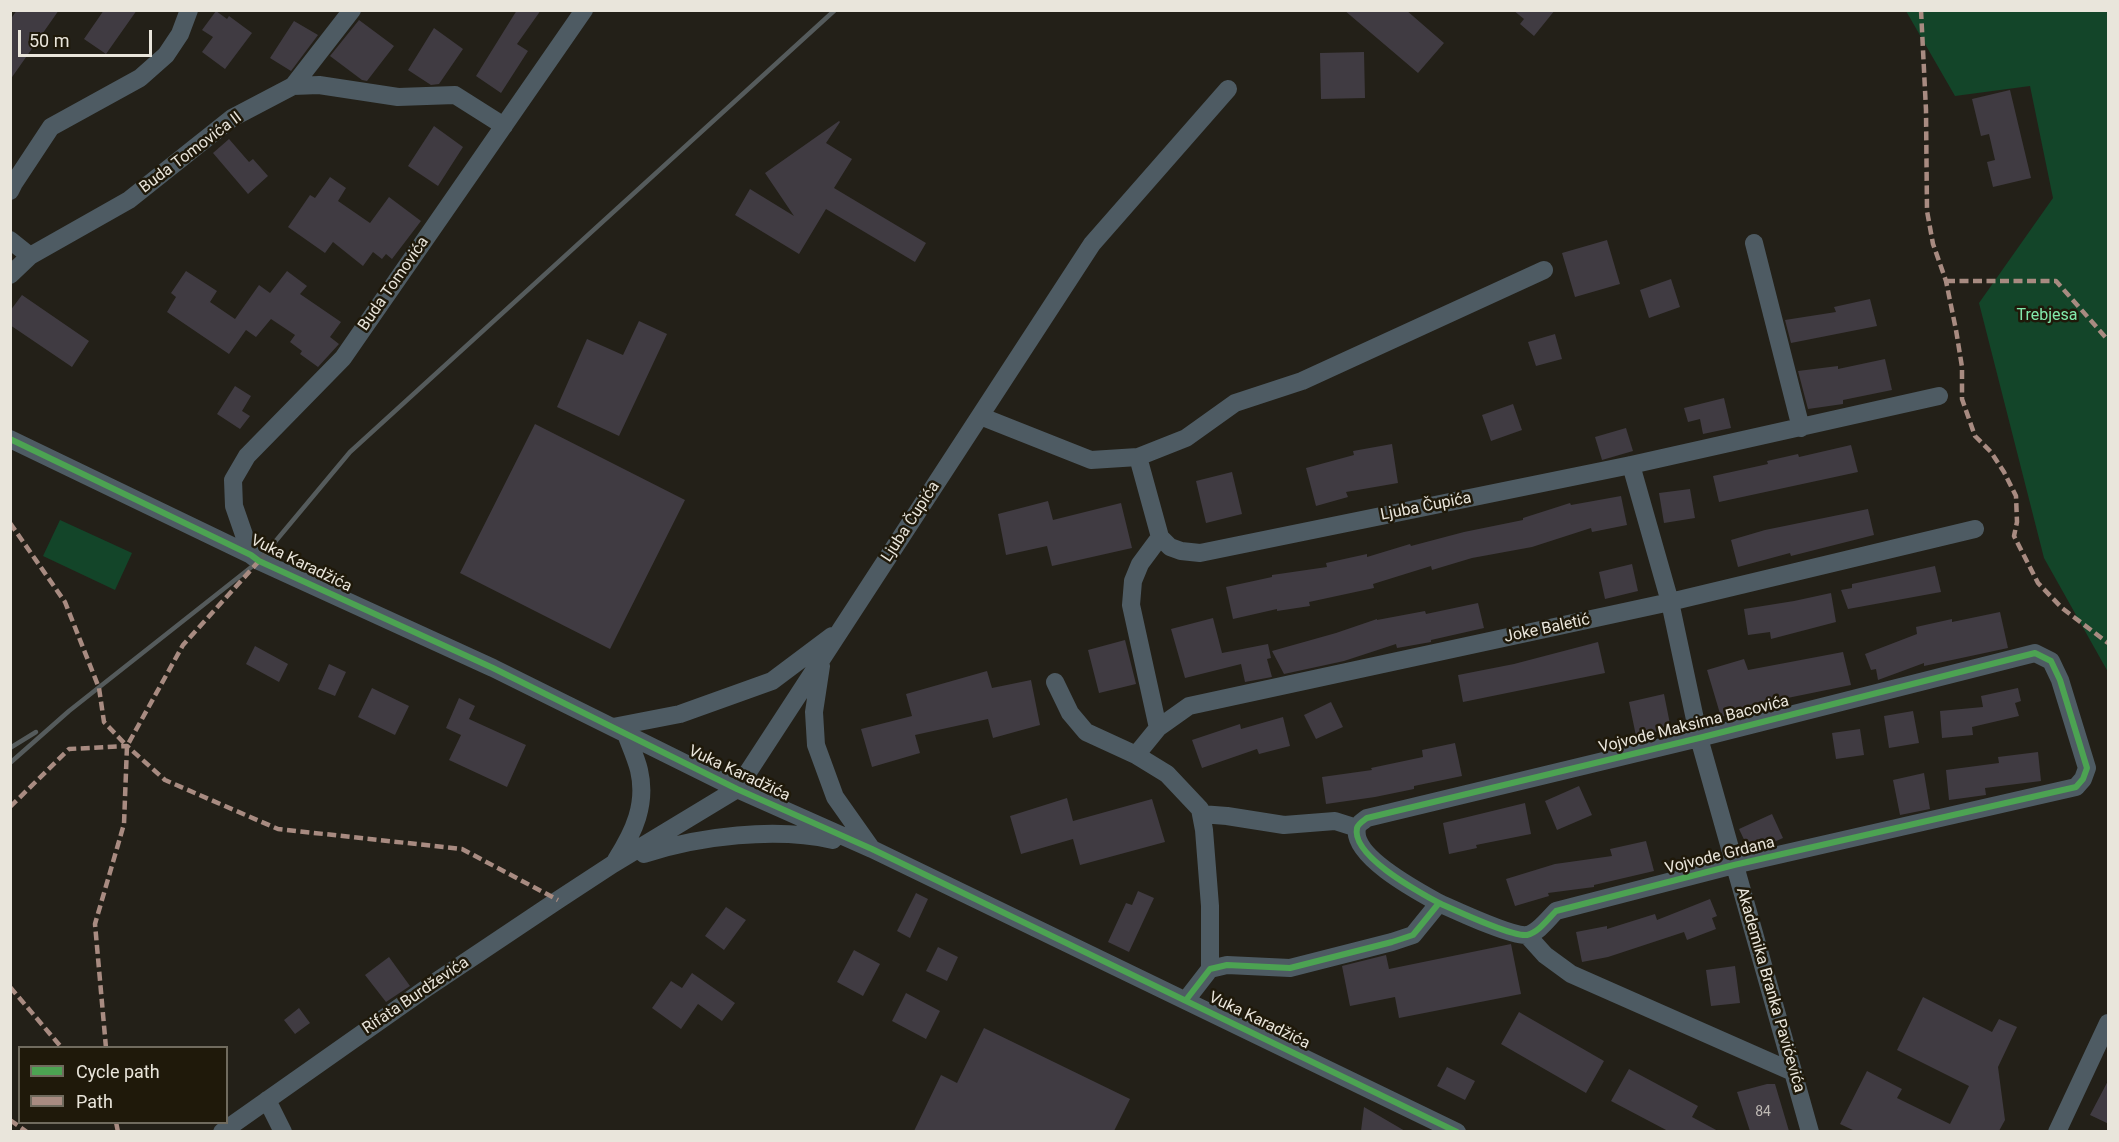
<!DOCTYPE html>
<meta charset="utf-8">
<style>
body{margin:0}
#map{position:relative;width:2119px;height:1142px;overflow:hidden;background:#232018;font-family:Roboto,sans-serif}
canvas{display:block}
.frame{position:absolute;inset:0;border:12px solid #e9e5db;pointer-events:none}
.legend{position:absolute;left:18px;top:1046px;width:210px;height:78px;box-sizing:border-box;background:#1f190a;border:2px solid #706b5e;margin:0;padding:8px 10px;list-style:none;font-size:18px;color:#e9e5db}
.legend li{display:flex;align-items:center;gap:12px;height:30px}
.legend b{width:30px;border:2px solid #706b5e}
.scale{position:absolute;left:18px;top:30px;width:134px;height:27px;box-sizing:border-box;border:3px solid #e9e5db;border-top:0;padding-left:8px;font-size:18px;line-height:21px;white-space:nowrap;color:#e9e5db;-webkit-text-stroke:4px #1f190a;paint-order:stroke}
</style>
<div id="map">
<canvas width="2119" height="1142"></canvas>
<div class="frame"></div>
<ul class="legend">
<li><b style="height:8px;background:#4ca352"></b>Cycle path</li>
<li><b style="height:8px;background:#a88b81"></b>Path</li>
</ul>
<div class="scale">50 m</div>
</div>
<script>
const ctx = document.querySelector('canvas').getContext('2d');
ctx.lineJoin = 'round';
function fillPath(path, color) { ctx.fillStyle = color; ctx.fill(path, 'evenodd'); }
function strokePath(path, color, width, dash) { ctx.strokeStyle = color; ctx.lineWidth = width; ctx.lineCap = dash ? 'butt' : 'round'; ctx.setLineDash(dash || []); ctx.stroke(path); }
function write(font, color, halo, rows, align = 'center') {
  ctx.font = font + ' Roboto,sans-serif'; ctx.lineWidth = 5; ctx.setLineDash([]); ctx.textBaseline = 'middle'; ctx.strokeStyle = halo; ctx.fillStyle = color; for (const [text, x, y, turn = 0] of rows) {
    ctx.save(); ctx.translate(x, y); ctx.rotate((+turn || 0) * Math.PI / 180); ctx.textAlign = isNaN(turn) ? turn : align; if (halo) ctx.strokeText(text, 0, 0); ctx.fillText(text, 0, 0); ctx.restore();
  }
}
const green = new Path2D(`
 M1906 11H2108V672L2044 558 1979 303 2053 198 2030 86 1955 96Z
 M60 520 132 553 115 590 43 556Z`);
const building = new Path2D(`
 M17 10H59L10 80V20Z
 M104 10H137L106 54 84 39Z
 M517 10H541L517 44 528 51 501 93 476 76Z
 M1344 10H1406L1444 43 1418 73Z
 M1513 10H1555L1534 36 1520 24 1524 19Z
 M216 11 227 19 229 16 252 33 225 69 202 52 213 37 202 30Z
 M359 20 394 46 367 81 362 80 330 56Z
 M294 21 318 35 291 71 270 58Z
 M434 28 463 49 439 84 431 85 408 70Z
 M1364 52 1365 98 1321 99 1320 53Z
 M2010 90 2031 178 1993 187 1987 162 1995 160 1989 134 1981 136 1972 99Z
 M839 121 840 122 826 143 852 159 834 188 926 243 915 262 826 209 799 254 735 215 750 189 794 216 765 173Z
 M434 126 463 147 438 186 408 166Z
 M229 139 249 162 253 159 268 176 248 194 213 153Z
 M330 177 346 188 338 201 370 223 389 197 421 221 392 259 386 254 382 259 373 252 363 266 333 242 325 253 288 227 310 195 315 198Z
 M1607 240 1620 284 1575 297 1562 253Z
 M186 271 217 291 210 302 235 319 259 285 270 293 287 271 307 286 300 294 341 322 330 337 339 344 318 367 300 354 302 351 290 342 295 335 271 319 256 337 246 330 229 354 167 312 176 297 171 293Z
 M1671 279 1680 307 1649 318 1640 290Z
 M22 295 89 341 72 367 10 325V311Z
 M1870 299 1877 326 1791 343 1785 320 1836 312 1834 307Z
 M639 321 667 334 619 436 557 407 587 339 623 355Z
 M1555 334 1562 359 1536 366 1528 342Z
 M1885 359 1892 390 1843 400V404L1808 409 1798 371 1838 366V369Z
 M235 386 251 396 242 411 250 416 240 429 217 414Z
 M1724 398 1731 428 1703 434 1700 419 1688 422 1684 408Z
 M1513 404 1522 430 1491 441 1482 415Z
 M535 424 685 500 610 649 460 573Z
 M1626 428 1633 451 1602 460 1595 437Z
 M1392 444 1398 483 1346 492 1348 497 1316 506 1306 468 1354 455 1353 451Z
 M1851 445 1858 472 1719 502 1713 476 1768 464 1767 461 1798 454 1799 457Z
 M1232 472 1242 514 1206 523 1196 481Z
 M1690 489 1695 518 1664 523 1659 493Z
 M1621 496 1627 525 1592 532 1591 528 1532 547 1472 558 1432 570 1431 566 1373 584 1374 588 1309 602 1310 606 1277 611V609L1233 619 1226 587 1272 577V575L1327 567 1326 563 1367 554V557L1410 544 1411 546 1464 532 1523 520V518L1570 503 1571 505Z
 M1048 501 1053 520 1121 503 1132 548 1052 566 1047 546 1006 555 998 514Z
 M1868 509 1874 535 1791 556 1790 553 1738 567 1731 540 1765 530Z
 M1632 564 1638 591 1605 599 1599 572Z
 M1935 566 1941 592 1848 609 1841 590 1852 588V584Z
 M1831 593 1836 622 1771 639 1770 632 1748 635 1744 609 1794 601Z
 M1478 603 1484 628 1431 640V642L1397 648 1396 644 1344 661 1284 674 1272 651 1336 633 1377 619V620L1425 611 1426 614Z
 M2000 612 2008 648 1924 666V663L1878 680 1876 669 1871 670 1865 654 1917 634 1916 627 1952 619V622Z
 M1213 618 1222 653 1268 644 1271 658 1267 659 1272 677 1245 682 1241 664 1185 678 1171 629Z
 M1125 640 1136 684 1099 693 1088 650Z
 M1598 642 1605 673 1463 702 1458 675 1514 664Z
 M255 646 288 664 279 682 246 664Z
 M1843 652 1851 685 1758 704V706L1721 717 1707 670 1744 659 1748 670Z
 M329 664 346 672 335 696 318 689Z
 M987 671 992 688 1031 680 1040 725 993 738 988 719 915 735 920 753 872 767 861 729 912 716 906 694Z
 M372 688 409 706 395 735 358 717Z
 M2018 688 2021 701 2015 703 2019 716 1972 727 1973 735 1942 738 1940 711 1983 707 1981 696Z
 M1664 694 1671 729 1636 736 1629 702Z
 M459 698 475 706 469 719 526 745 507 787 449 760 461 735 446 728Z
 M1331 702 1343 727 1316 739 1304 715Z
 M1913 711 1919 743 1889 748 1884 716Z
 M1283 717 1290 746 1259 754 1257 749 1202 768 1192 740 1240 724 1241 729Z
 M1860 729 1864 755 1836 759 1832 733Z
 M1455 743 1462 776 1414 786V789L1375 797 1326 804 1322 777 1372 770 1371 768 1423 757 1422 750Z
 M2038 752 2041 781 1985 788 1986 795 1949 800 1946 770 1999 763 1998 757Z
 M1924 773 1930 809 1900 815 1893 780Z
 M1579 786 1592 815 1557 830 1545 801Z
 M1067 798 1073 821 1152 799 1165 842 1080 865 1073 839 1021 854 1010 816Z
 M1525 803 1531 834 1476 845 1477 848 1449 854 1443 823Z
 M1772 814 1783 838 1765 846 1749 850 1739 829Z
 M1646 841 1654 871 1594 885V887L1548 893 1549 896 1515 906 1506 879 1555 864 1612 856 1610 849Z
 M1138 891 1154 898 1129 952 1108 942 1126 903 1132 905Z
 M916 893 928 899 910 938 897 931Z
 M1710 899 1717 916 1712 918 1716 929 1687 940 1684 932 1608 957 1582 962 1576 932 1607 926V929L1655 914 1657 920Z
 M726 907 746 920 724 950 705 936Z
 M1511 944 1521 994 1399 1018 1395 997 1350 1006 1342 966 1386 955 1389 969Z
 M938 947 958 957 947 981 926 971Z
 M854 950 880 964 863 996 837 982Z
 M389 957 410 986 386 1002 365 975Z
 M1735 966 1740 1003 1711 1006 1706 970Z
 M692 973 735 1003 722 1021 698 1004 681 1029 652 1008 671 981 682 988Z
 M906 993 940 1011 926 1039 892 1021Z
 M1923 997 1992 1032 1999 1019 2017 1027 1998 1067 2005 1120 1999 1131H1855L1840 1124 1867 1071 1902 1089 1897 1098 1950 1124 1969 1086 1897 1050Z
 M299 1008 310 1023 295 1034 284 1020Z
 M1519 1012 1604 1061 1586 1093 1501 1044Z
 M984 1028 1130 1099 1114 1131H914L941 1075 957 1083Z
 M1447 1067 1475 1081 1465 1100 1437 1086Z
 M1629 1069 1698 1106 1692 1117 1718 1131H1668L1611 1101Z
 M2109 1079V1124L2090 1115Z
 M1767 1084H1775L1789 1131H1750L1737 1092Z
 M1364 1107 1405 1131H1361Z`);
const minor = new Path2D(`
 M293 86 319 85 398 97 455 95 504 126
 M10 191 14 183 51 127 140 78 166 55 180 34 189 10
 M10 240 30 256
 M1754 243 1801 428
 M10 275 30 256 129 200 232 118 293 86 352 10
 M980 416 1091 460 1138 457 1186 438 1235 403 1302 381 1544 270
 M10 439 251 555 259 561 493 668 737 789 872 849 1457 1132
 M1138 457 1160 537 1170 547 1181 551 1200 553 1631 465 1939 396
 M1631 465 1670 602 1699 738 1810 1132
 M251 555 234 506 233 480 247 456 343 358 584 10
 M821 666 814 712 816 745 835 797 871 848
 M1055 682 1070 713 1086 732 1136 755 1167 774 1200 809 1204 830 1210 906V969
 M613 727 680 714 772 681 832 636
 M1158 728 1131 605 1133 581 1140 564 1160 537
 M1136 755 1158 728 1189 706 1670 602 1975 529
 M1201 814 1227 816 1284 825 1335 821 1357 828
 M644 854C699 836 776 827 833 840
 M616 860C634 832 647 804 639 770 636 758 630 745 626 734
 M1527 935 1545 955 1571 974 1793 1072
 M1186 1000 1210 969 1227 965 1290 968 1392 942 1413 935 1439 903C1455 910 1512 937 1527 935 1538 933 1548 919 1556 911L1734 865 2076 787 2083 779 2087 768 2060 680 2051 661 2035 653 1699 738 1367 818C1363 821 1358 824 1357 828 1351 856 1419 892 1439 903
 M267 1100 283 1132
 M222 1132 428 987 558 900 613 864 737 789 1092 244 1228 89
 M2057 1132 2108 1023`);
const rail = new Path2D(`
 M10 748 36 732
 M10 763 69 711 259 561 350 452 835 10`);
const quiet = new Path2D(`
 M1921 10 1926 110 1927 211 1933 244 1946 281 1956 330 1962 367V399L1975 436 1991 452 2004 472 2016 496 2017 522 2014 536 2038 583 2062 608 2108 643
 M1946 281H2056L2108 340
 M10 523 65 602 99 688 104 722 127 746
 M10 807 69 749 127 746 165 780 278 829 462 849 558 900
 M10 987 62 1048
 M106 1048 95 924 124 824 127 746 183 645 259 561
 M10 1120 27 1132
 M116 1122 118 1132`);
const cycleway = new Path2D(`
 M10 439 251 555 259 561 493 668 737 789 872 849 1457 1132
 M1186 1000 1210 969 1227 965 1290 968 1392 942 1413 935 1439 903C1455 910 1512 937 1527 935 1538 933 1548 919 1556 911L1734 865 2076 787 2083 779 2087 768 2060 680 2051 661 2035 653 1699 738 1367 818C1363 821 1358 824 1357 828 1351 856 1419 892 1439 903`);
const numberNames = [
 ["84",1763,1112]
];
const streetNames = [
 ["Buda Tomovića II",191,153,-37],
 ["Buda Tomovića",394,284,-55],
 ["Ljuba Čupića",1426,507,-11],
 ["Ljuba Čupića",911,522,-57],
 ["Vuka Karadžića",301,564,26],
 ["Joke Baletić",1547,629,-12],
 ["Vojvode Maksima Bacovića",1694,725,-14],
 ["Vuka Karadžića",739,774,25],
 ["Vojvode Grdana",1720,856,-14],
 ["Akademika Branka Pavićevića",1770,990,74],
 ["Rifata Burdževića",416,996,-34],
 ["Vuka Karadžića",1259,1021,26]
];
const parkNames = [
 ["Trebjesa",2047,316]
];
fillPath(green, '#134529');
fillPath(building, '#403b42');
strokePath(minor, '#4e5b63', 18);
strokePath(rail, '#555b5c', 4.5);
strokePath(quiet, '#a88b81', 4.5, [9, 4.5]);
strokePath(cycleway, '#4ca352', 6);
write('14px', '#bfbab5', null, numberNames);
write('16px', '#e9e5db', '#1f190a', streetNames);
write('16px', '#82e9ab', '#1f190a', parkNames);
</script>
